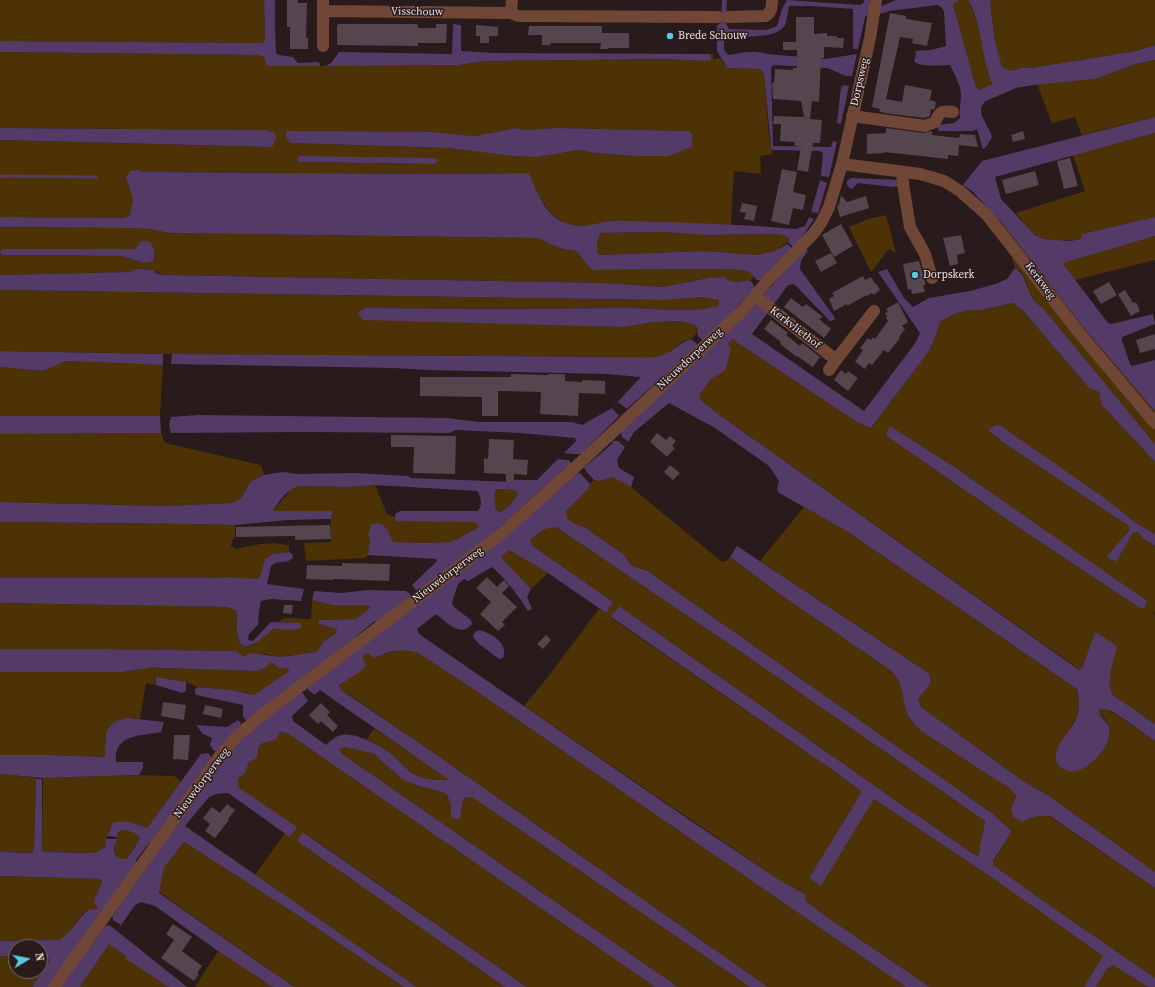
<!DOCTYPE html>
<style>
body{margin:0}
#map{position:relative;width:1155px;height:987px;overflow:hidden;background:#291a1b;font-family:"Source Serif 4",serif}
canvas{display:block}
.north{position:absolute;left:8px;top:939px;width:40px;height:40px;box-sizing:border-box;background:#291a1b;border:1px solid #776a6b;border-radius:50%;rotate:80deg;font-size:11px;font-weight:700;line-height:16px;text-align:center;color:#ece1e2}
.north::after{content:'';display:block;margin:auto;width:14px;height:18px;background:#57c9e2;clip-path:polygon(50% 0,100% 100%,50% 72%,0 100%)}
</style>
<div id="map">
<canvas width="1155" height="987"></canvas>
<div class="north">N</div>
</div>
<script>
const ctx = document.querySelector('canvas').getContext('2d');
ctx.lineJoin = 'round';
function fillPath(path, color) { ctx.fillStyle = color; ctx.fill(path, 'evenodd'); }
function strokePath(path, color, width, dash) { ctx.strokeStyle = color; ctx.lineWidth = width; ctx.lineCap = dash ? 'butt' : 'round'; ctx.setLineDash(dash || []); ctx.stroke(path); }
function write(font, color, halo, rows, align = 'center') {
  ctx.font = font + ' "Source Serif 4",serif'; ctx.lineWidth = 3; ctx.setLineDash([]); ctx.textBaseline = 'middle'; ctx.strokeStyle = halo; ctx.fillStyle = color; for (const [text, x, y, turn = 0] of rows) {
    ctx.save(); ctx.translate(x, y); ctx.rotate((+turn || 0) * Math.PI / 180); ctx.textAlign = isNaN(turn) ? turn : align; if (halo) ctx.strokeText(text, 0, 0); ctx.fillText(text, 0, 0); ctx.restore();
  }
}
const green = new Path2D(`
 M0 0H264L265 41 261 43 0 41Z
 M959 0H968C982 25 982 57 992 84L979 90 977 88 975 84 953 4Z
 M990 0H1155V45L1136 51 1031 68H1022L1010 71 1002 68 995 41Z
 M0 52 259 55 264 57 267 66 459 65 485 61 669 59 704 61 711 56 710 54H713V59L720 58 727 68 759 69 764 73 769 138 773 154 760 156 761 174 734 171 731 225 613 221 588 227 574 225 562 222 551 213 536 193 529 173 445 174 145 172 137 170 130 171 128 186 131 191 133 200 130 215 124 218 0 217V140L272 147 267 130 0 128ZM516 128 523 130 558 128 690 131 692 134V147L669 156H636L594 153 580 150 537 157 447 148 291 143 406 133 431 132 475 136ZM438 161 435 164 299 162Z
 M1155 60V117L1082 135 1075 117 1052 123 1037 84 1095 79 1136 64Z
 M1155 133V217L1083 234 1081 239C1069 241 1045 242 1035 234 1028 229 1022 220 1016 213L1085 191 1073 155Z
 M886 215 896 253 889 249 871 272 849 227 868 219Z
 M1002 223 1088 333 1155 411V444L1042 307 1034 303 1028 292 1027 283 1021 272 1015 268Z
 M0 227 125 228 150 229 169 233 538 238 559 248 576 251 593 270 710 269 742 270 749 272 754 277 750 281 747 280 737 282 730 281 724 277 708 278 663 287 605 283 166 275C159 274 158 272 153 270 148 268 135 270 130 272L0 275V250L2 255 122 256 139 262 153 261 155 257V252L141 241 135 249H4L0 250Z
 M661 232 704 235 778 234 786 236 789 238 788 242 775 251 757 255 705 251 601 255 597 252V242L601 233Z
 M1155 236V260L1075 280 1063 265V262Z
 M0 290 666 300 701 297 719 300 718 306C690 314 654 308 624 308 538 309 451 309 365 308L358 313 624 327C642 324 684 315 698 328 695 341 689 337 680 343 676 346 672 350 668 353 657 359 641 357 630 357L172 354 0 351Z
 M1012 303 1014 304 1024 312 1089 388 1099 392 1101 404 1155 462V534L1136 523 998 424 989 430 1004 443 1129 526V531L1106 557 1116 562 1133 533 1138 532 1143 538 1155 546V611L1154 613 1155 617V724L1113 695 1109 688 1110 679 1095 632 1082 668 1080 670 714 411 700 399V394L712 378 725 371 728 344 733 339 738 344 741 345 857 422 871 428 929 351 934 340 940 322 954 314 969 310H982ZM890 426 953 466 1147 602 1137 606 1028 534 888 437Z
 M66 361 163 365 160 416H0V367L43 371Z
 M161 433 165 443 261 465 264 475 253 480 249 484 241 498 232 503 164 506 0 502V434Z
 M612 477 631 487 722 562 728 560 730 557 784 597 890 670C908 687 899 703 911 720 919 732 935 740 947 748 968 761 988 774 1009 788L1015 794 1016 797 1011 808 1023 821C1031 816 1040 816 1049 816L1155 888V978L1042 900 993 865V862L1012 831 993 814 666 584 648 571 632 566 623 554 586 528 573 523 567 518 566 511 589 488 590 484 594 480 599 481Z
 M375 485 387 514 395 517V519L473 522 478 524 476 529 451 542 423 543 392 542 385 526 370 540 368 555 365 558 306 561 304 543 331 542V519L333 511H273L292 488 298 486 347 487Z
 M497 489 515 490 518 492V494L514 501 501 512 496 510 494 493Z
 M804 507 845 530 1077 689 1079 701 1077 717 1058 747 1108 741C1108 737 1110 731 1109 727 1108 719 1100 717 1099 710L1103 709 1111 711 1155 741V872L1049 796 1023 781 921 707 918 699 931 683 927 672 760 561Z
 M0 522 191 524 235 525V537L232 540 231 546 236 549C252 545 273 540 289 546V552L273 554 265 559 260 576 257 579 227 577 211 578H0Z
 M551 527H556L741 652 985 821 978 857 902 805 619 606 611 618 831 769 861 791V793L809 878 821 885 874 799 991 877 1103 956 1084 987H930L824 915 806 901 805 894 781 881 524 706 547 678 599 609 606 613 613 602 533 546 530 541 531 539 545 529Z
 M509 550 548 573 531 589 501 557Z
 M312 600 332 605H367L371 607 356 619 319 620V624L337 629 335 634 325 640 316 652 281 657 265 654 244 657 236 651 101 649H0V603L228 607 237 611C237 620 234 653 252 645 259 642 265 634 272 630 278 627 290 630 297 629L292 622H277L284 618 311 619Z
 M398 650H408L418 653 473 689 906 987H768L421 744 357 700 341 690 339 686 362 657 368 653 374 658Z
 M270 663 274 664 278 668 289 669V671L254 695 232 690 198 687 186 682 156 677 155 685 146 683 140 719 128 718 105 737V757L48 755H0V672H123L155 667 160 668 257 671Z
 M375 729 450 780C440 780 428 780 418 776 406 772 399 760 389 752 383 747 375 743 367 740L371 732Z
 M280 732 287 733 655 987H527L305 833 301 834 297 841 505 987H417L255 875 285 833 238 787V778L245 774 249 762 259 752V746L263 743 276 740Z
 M345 747 375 754 381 761 402 779 418 786 442 792 447 795 451 805 460 819 463 801 466 797H472L750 987H678L341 753 340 749Z
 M0 774 36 778 34 848 32 853 0 852Z
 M139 775 174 776 181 781 147 828 132 823H113L107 836 105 846 100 850 93 853 43 852 42 849 43 778Z
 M122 830C129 831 135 832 140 838 136 845 132 853 126 859H121L115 856C114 847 115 836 122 830Z
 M184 842 296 914 404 987H294L159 892 164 868Z
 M0 876 100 879 102 882 95 897 98 907 95 910 83 913 67 935 59 940 0 941Z
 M109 944 126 956 127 959 169 987H80Z
 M218 951 273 987H195Z
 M0 956H16V971H40V956H47L50 960 32 987H0Z
 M1113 965 1148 987H1096L1107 969Z`);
const water = new Path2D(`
 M264 0H275V29L276 53 279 55 293 57 298 63 319 62 320 66H267L264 57 258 55 0 52V41L261 43 265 41Z
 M722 0H727C727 8 724 23 729 29L766 30 777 26 782 9 787 0 860 5 864 2V0H869L871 5 882 6 896 0H959L953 4 975 84 977 88 979 90 992 84C988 73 985 62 983 51 980 34 977 15 968 0H990L995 41 1002 67 1010 71 1022 68H1031L1136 51 1155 45V60L1136 64 1095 79 1033 85 1016 88 986 101C973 110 990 127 992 137L987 146 983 149 977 129 972 131H939L937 125 954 123 960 118C959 110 961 103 961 95 961 85 954 74 950 65 941 65 919 68 914 61L916 54 915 51 931 50 946 46 944 11 941 7 938 5 889 11 880 14 869 13 865 17 858 49H853V9L813 6H789C788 12 787 20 785 25 776 40 742 36 727 36L724 38V50L728 55C741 53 754 50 767 54L825 59 857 54 852 76H846L827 68 773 65 771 69 773 146 831 147 833 141 837 142 829 177 821 176 823 153 820 151 772 150 771 148 764 73 759 69 727 68 717 51V26L721 22Z
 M453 24 461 25V51L495 53 710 54 711 60 704 61 669 59 485 61 459 65 326 66 331 63 339 52 452 54Z
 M844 85 849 86 841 124 837 123 841 87Z
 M1155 117V133L995 177 1001 199 1035 235 1045 239 1070 241 1081 239 1082 234 1155 217V236L1063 263 1064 265 1108 323 1112 324 1153 314 1155 324 1122 337V340L1130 364 1132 366 1155 360V411L1088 333 1002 223 972 191 963 185 982 161Z
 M0 128 267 130 275 133 276 139 272 147 0 140Z
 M516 128 523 130 558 128 690 131 692 134V147L669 156H636L594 153 580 150 537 157 514 156 447 148 291 143 286 138V131L431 132 475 136Z
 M299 156 436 158 438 161 435 164 299 162 297 160Z
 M138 170 145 172 445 174 529 173C535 190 546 215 563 222 585 231 594 222 614 221 629 220 645 222 660 222 705 223 750 225 795 229L805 226 809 217 814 219 800 240 793 247 788 242 789 238 786 236 778 234 704 235 661 232 601 233 597 242V252L601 255 705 251 757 255 775 251 787 244 792 248 761 280H757L749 272 742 270 710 269 592 270 576 251 559 248 538 238 169 233 150 229 125 228 0 227V217L124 218 130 215 133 200 126 177 130 171Z
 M851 178 897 180 898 186 892 187 858 183 852 189 848 187 847 184V181Z
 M820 180 827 183 819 210 818 213 811 212Z
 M141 241 150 242C154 248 157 254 153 261 142 265 133 259 122 256L2 255 0 250 4 249H135Z
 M805 249 808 251 801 261 800 269 835 318 834 320 830 321 794 284 788 285 752 334 864 411 916 342 920 333 878 272 887 269 904 298 913 307 929 298 970 291 995 284 1007 279 1015 268C1032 280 1023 296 1042 307L1155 444V462L1101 404 1099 392 1089 388 1024 312 1014 304 1012 303 982 310H969L954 314 940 322 934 340 929 351 871 428 857 422 741 345 738 344 733 339 728 344 731 349 725 371 712 378 700 394V399L714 411 1079 670 1082 668 1095 632 1117 646C1114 661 1105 681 1113 695L1155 724V741L1112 711 1103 709 1099 710C1100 722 1114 720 1108 740 1104 754 1081 777 1066 770 1062 769 1059 767 1057 763 1051 745 1072 732 1077 716 1080 706 1079 698 1077 689L845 530 779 493 777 489 779 481 769 466 715 428 669 403 634 432 617 460 619 468 634 477 631 487 612 477 599 481 594 480 590 484 589 488 566 511 567 518 573 523 586 528 623 554 632 566 648 571 666 584 993 814 1012 831 993 861V865L1042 900 1155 978V987H1148L1113 965 1107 969 1096 987H1084L1103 956 991 877 874 799 821 886 809 878 861 793V791L831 769 611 617 619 606 902 805 978 857 985 821 741 652 556 527 545 529 531 539 530 541 533 546 613 602 606 613 548 573 509 550 501 557 531 589 527 597 532 609 528 611C517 594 507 580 492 567L468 581 464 579 458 584 452 603 454 607 471 620 472 624C460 638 448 623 437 615H435L417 629 419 634 694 823 781 881 805 894 806 901 824 915 930 987H906L473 689 418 653C400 647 390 652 374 658L368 653 362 657 366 666 358 673 339 685 341 690 421 744 768 987H750L472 797H466L463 801 460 819 451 818V805L447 795 442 792 418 786 402 779 381 761 375 754 345 747 340 749 341 753 678 987H655L287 733 280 732 276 740 263 743 259 746 257 758 249 762 245 774 238 778V787L297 827 290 837 228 793 216 794 209 797 185 826 417 987H404L296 914 184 842 164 868 159 893 294 987H273L218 951 155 906 141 902 135 905 117 931 187 987H169L126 959V956L109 944 80 987H60L109 921 223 759 250 729 554 493 613 443 612 441 764 294ZM320 690 449 780C439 780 428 780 418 776 407 772 399 760 390 753 380 745 354 732 341 735 336 736 330 741 326 745L293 721 292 716Z
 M136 269 153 270 158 274 166 275 605 283 663 287 708 278 724 277 730 281 737 282 748 280 753 283 754 288 730 315 704 341C698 337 696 335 698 328 685 315 641 324 624 327L363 320 358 313 365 308C451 309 538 309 625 308 655 308 689 314 718 306L719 300 701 297 666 300 0 290V275L130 272Z
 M691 339 697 344V346L619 416 581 454 494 532 420 591 416 590 412 585 437 561 436 559 368 555 370 540 368 534 372 524C387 522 387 529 393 542L423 543 451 542 476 529 478 524 473 522 397 521 395 519V514L400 511H478C483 505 481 496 477 491L375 485 347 487 298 486C287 490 279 501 273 511H333L331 519 288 520 235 525 191 524 0 522V502L164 506 232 503 241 498 249 484 253 480 264 475 275 473 285 472 297 474 355 473 408 476 411 478 514 482 515 480H537L576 441 575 438 520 433 456 430 449 433 304 432 171 433 169 425 171 417 199 415 447 418 479 422H572L582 425 612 408 641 377 606 374 429 370 393 368 171 364 172 354 630 357C641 357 657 359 667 353 677 348 679 343 691 339ZM497 489 515 490 518 492C516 501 508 506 501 512L496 510 494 493Z
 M0 351 163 354V365L66 361 43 371 0 367Z
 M0 416H160L161 433 0 434Z
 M998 424 1103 497 1136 523 1155 534V546L1143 538 1138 532 1133 533 1116 562 1106 557 1129 531V526L1004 443 988 430Z
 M890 426 953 466 1147 601 1144 609 1137 606 1028 534 888 437 886 433Z
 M737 546 927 672 930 676 931 683 918 699 921 707 1023 781 1049 796 1155 872V888L1050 816C1040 816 1031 816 1023 822L1013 817 1011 808 1016 797 1015 794 1009 788C987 774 966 760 944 746 933 739 918 731 911 720 899 704 908 687 890 670L784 597 730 557Z
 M289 552 292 554 293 558C286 565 279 559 271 566L267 584 304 589 301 601 271 599 261 601 259 611 258 625 249 634 248 640 253 641 271 622 299 623 301 625V628L293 630 273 629C266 635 242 659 238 637 236 629 237 620 237 611L228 607 0 603V578H211L227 577 257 579 260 576 265 559 273 554Z
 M367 590 406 591 410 594 411 596 377 622 375 621 356 636 353 641 247 721 243 717V705L196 695 195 693V689L198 687 232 690 254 695 289 671V669L278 668 274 664 270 663 265 668 257 671 160 668 155 667 123 672H0V649H101L236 651 244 657 250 653 281 657 316 652 325 640 335 634 337 629 319 624V620L356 619 371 607 367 605H332L312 600 314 591 342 593Z
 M479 630C492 633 509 644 503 658L499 659 478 643 473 637 475 632Z
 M156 677 186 682V691L182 693 156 685Z
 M128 718 164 722 161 732C141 736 113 734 116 762H143V768L139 775 43 778 0 774V755H48L105 757C106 736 102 722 128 718Z
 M238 720 241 723 240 726 217 751H214L210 745 212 738 203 734 196 725 227 727Z
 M208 753 212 758 153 842 149 843 136 860V865L49 987H32L50 960 47 956H40V947H16V956H0V941L59 940C73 932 76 918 90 909L95 910 98 907 94 903 95 897 102 882 100 879 0 876V852L32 853 34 848 36 779H42V849L43 852 93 853 100 850 105 847 106 839H117L114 848 115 856 121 859H126C132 853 136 845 140 838 135 832 129 831 122 830L118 833 117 837 107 836 113 823C125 819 135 824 147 828L201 754Z
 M304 833 527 987H505L297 841 301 834Z`);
const pier = new Path2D(`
 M618 402 627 409 619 416 612 408Z
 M621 431 622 437 630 443 626 448 618 441H612Z
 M562 453 574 454H581L571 464 569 460 556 459Z
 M584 467 585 470 594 480 590 484 580 473H577Z
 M307 686 308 690 315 695 308 701 303 693 299 692Z
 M112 915 113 920 121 925 117 931 109 925 105 926Z`);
const stream = new Path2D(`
 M0 176 96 177`);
const building = new Path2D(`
 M287 0H298V3H307L306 38H308V49H290V27H287Z
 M890 13 906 16V19L932 23 927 46 912 43 913 39 900 37 886 99 902 102 905 85 932 90 930 100 936 102 935 108 933 110 931 109 930 116 924 118 884 113 879 111 880 109 872 107Z
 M796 17H814V34L827 33V36H837V38H844L843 48 824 47V58H821L819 102 812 101 810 119 822 120 820 143H813L808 172 797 170 801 147 794 145 795 142 780 141 781 124H773L774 116 804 117 801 101 773 99 772 83H774L775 69 793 70V68H797V50H783V42H796Z
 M416 24 418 25V28H436V24H447L446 43H418V46L337 45V25L339 24Z
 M476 25 498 27V36H489V43H480V36H476Z
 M529 26H602V33H629V48H608V49H600L601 43H550V45H542V35H528Z
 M886 128 924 133 932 131V135L959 138 960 134 975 135 978 147 959 145 958 156 948 155V159L884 152V153L867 154V134L886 133Z
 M1023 131 1025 139 1013 142 1011 135Z
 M1070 158 1078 186 1064 189 1057 161Z
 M782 169 797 172 793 192 806 195 803 210 793 208 789 225 771 221Z
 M1035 171 1039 185 1006 194 1002 180Z
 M841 195 847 202 866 196 869 208 840 217 837 207 839 204Z
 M742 203 757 206 754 221 744 219 746 213 740 212Z
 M841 224 853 246 834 257 822 235Z
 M961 235 965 253 957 255 958 264 950 266 943 238Z
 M831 253 837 263 821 272 815 261Z
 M919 261 926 285H923L925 292 912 294 911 289 908 290 903 264Z
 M863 276 865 280 871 277 875 284 876 283 880 290 873 295 872 293 867 296V295L847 306V304L834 311 829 299 834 296 832 293Z
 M1109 282 1117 295 1101 304 1093 291Z
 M1125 290 1133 303 1136 302 1140 311 1131 316 1118 294Z
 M791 298 803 307 806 304 823 317 819 319 831 329 824 338 784 307Z
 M898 302 908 322 902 326 905 329 899 337 900 338 888 353 884 350 872 365 869 363 865 369 855 362 863 350 860 348 868 338 871 340 873 337 875 339 888 321 886 318 887 317 885 313 888 312 886 309Z
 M771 320 788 333 786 335 800 346 802 343 820 357 813 367 797 356V357L780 344 781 342 764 329Z
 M1155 334V349L1140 353 1136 340Z
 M841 370 846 374 848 371 858 378 848 391 834 380Z
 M511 374 548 375V374H565V381L582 382V380L605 381V394L579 393 578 416 540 414 541 392 498 391V416H482V397L420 396V377H511Z
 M657 433 666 440 670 436 676 441 672 446 675 448 667 457 650 442Z
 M391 435 456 436 455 474 413 473 414 447H391Z
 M489 439 514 440 513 459 528 460 527 475 514 474V482H506V474L484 473V458L488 459Z
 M670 465 680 473 673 480 664 472Z
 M330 525 331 539 295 540V536L236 537V527Z
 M342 563 390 564 389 581 333 579V580L306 579 307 565 342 566Z
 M487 577 497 587 504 580 509 586 502 593 517 607 502 622 505 625 498 631 480 614 491 602 476 588Z
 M284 605H293L292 614 283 613Z
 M546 635 551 640 543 649 537 644Z
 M163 702 186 705 184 720 161 716Z
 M321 703 330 712 327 715 338 726 333 732 321 721 318 724 309 715Z
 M205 705 223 709 221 718 203 714Z
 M174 735H190L188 760 173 759Z
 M227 804 235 810 228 819 229 820 215 838 205 831 210 824 203 818 212 807 220 813Z
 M173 924 192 937 182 951 202 966 197 973 199 974 194 981 161 958 174 940 166 934Z`);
const minor = new Path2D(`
 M323 11 511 13 518 16 718 17
 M511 13 512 0
 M728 17 766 16C772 11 772 7 772 0
 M323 46V0
 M852 116 925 126 935 122C940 112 940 110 953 112
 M842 164 920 174 944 181 960 191 987 215 1081 335 1155 423
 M902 172 903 184 910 227 925 254 932 278
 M755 296 836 360 874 311
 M829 370 836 360
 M54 987 219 757 237 736 258 718 452 572 502 533 582 461 742 311 768 280 814 233 821 223 829 207 842 164 870 38 876 0`);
const markers = [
 [670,36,4,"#57c9e2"],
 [915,275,4,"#57c9e2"]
];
const streetNames = [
 ["Visschouw",417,12,1],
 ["Dorpsweg",860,82,-77],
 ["Kerkweg",1040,281,53],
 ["Kerkvliethof",795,328,38],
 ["Nieuwdorperweg",690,359,-43],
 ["Nieuwdorperweg",448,575,-37],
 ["Nieuwdorperweg",202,783,-53]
];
const poiNames = [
 ["Brede Schouw",678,36],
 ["Dorpskerk",923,275]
];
fillPath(green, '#4c3205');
fillPath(water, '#543a67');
fillPath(pier, '#291a1b');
strokePath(stream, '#543a67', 3);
fillPath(building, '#54454e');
strokePath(minor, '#704736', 12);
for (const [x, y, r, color] of markers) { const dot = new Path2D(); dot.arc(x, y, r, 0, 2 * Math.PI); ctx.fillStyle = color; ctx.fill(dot); strokePath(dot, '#291a1b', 1.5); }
write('11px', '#ece1e2', '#291a1b', streetNames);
write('11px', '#ece1e2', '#291a1b', poiNames, 'left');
</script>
